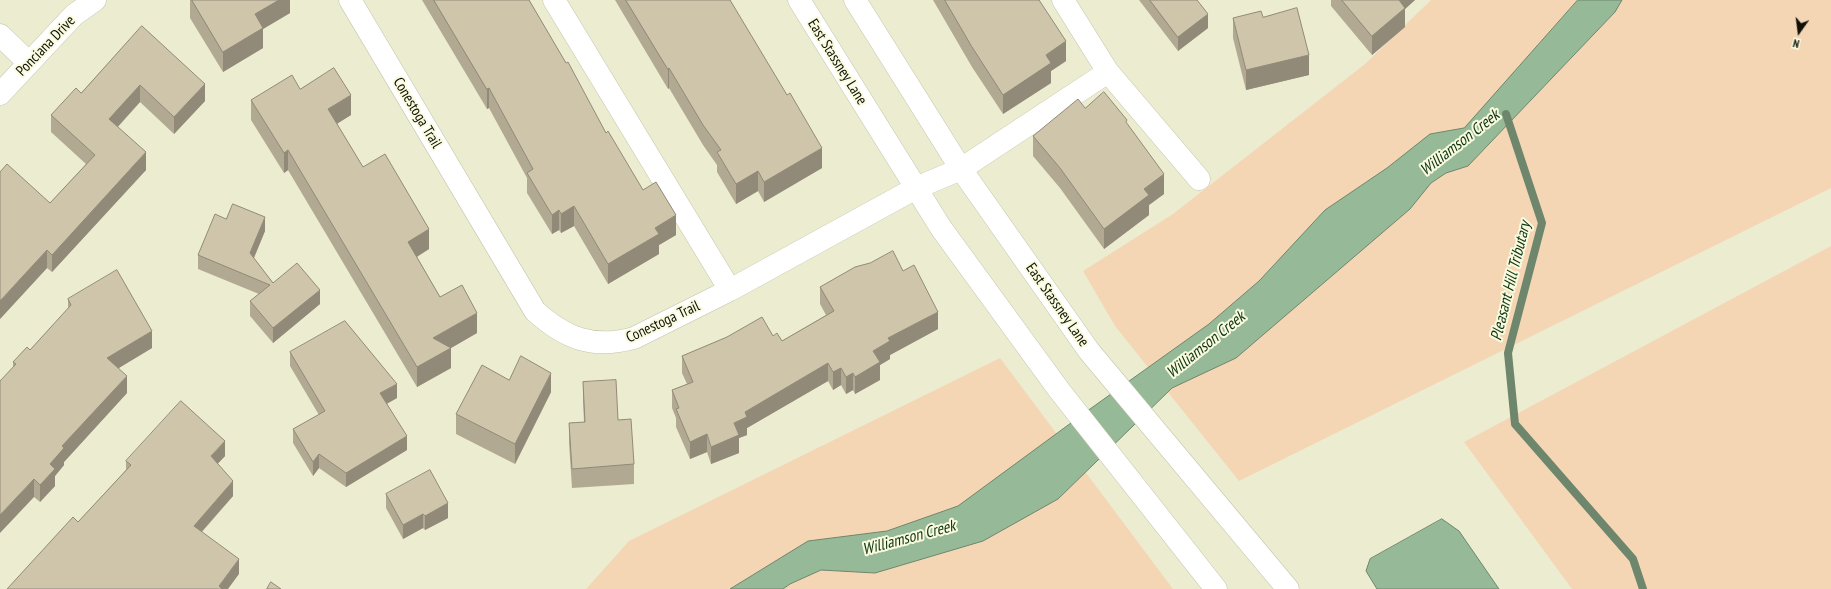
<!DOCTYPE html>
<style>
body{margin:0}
#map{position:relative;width:1831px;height:589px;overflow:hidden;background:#ececd1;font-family:"PT Sans Narrow",sans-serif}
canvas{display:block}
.north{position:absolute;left:1779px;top:12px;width:40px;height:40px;-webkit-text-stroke:3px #f9fade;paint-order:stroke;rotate:194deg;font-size:11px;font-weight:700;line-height:16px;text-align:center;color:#101007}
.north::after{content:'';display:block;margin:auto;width:14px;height:18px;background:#101007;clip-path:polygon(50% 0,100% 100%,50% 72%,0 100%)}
</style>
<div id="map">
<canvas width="1831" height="589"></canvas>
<div class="north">N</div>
</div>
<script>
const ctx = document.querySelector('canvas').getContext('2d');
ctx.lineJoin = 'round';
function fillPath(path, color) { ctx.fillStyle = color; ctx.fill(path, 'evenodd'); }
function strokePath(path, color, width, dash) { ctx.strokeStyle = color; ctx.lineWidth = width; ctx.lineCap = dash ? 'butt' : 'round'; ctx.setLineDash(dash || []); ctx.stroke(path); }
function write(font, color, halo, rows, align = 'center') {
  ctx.font = font + ' "PT Sans Narrow",sans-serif'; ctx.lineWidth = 4; ctx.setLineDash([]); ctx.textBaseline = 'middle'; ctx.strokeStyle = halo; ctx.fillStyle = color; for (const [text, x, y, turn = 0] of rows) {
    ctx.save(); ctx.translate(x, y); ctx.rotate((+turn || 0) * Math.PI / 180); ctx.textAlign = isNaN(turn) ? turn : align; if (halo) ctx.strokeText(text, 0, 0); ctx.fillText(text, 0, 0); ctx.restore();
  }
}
const green = new Path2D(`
 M1431 0H1831V188L1239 481 1115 326 1083 271 1173 214 1365 64Z
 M1831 246V589H1572L1464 442Z
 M1000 358 1173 589H586L629 541Z`);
const water = new Path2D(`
 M1578 0H1622L1615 12 1468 166 1446 173 1431 183 1410 209 1236 358 1172 388 1058 499 983 541 875 573 821 570 790 584 783 589H730L808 541 887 531 958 506 1090 409 1209 324 1259 281 1325 210 1387 168 1430 134 1464 128Z
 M1442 519 1459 531 1499 589H1377L1366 571 1370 559Z`);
const stream = new Path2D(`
 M1506 114 1542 223 1508 353 1515 424 1633 559 1643 589`);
const minor = new Path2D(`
 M350 0 535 311C566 339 593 349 634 338L730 290 916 188 961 169 1108 72
 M554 0 730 290
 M1063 0 1108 72 1199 179
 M0 35 29 63
 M0 94 74 15 95 0`);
const major = new Path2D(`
 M799 0 941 228 1059 390 1216 589
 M855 0 961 169 1089 351 1288 589`);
const wall = new Path2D(`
 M190 0H290V13L263 29V48L223 72 190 18Z
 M422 0H529L606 133 643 190 676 235 659 245V254L608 284 574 226 561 233 559 230 552 234 527 193V178L489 108 487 109Z
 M615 0H730L822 168 764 202 758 191 736 204 717 172V165L703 145 669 88 668 89Z
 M933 0H1039L1066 61 1051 71V83L1003 114 972 67Z
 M1139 0H1197L1208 28 1178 51Z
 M1331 0H1415L1405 9V27L1372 55 1331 6Z
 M1263 17 1309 75 1246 90 1233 38V18Z
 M142 26 205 101 174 134 140 102 118 127 146 170 52 272 47 268 0 319 50 203 86 164 51 132V115L81 93Z
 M300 89 351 115 337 124 363 167 429 249 417 257 440 297 477 333 451 348V368L417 387 288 170 284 173 251 120V100Z
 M1085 108 1127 124 1164 194 1149 205V215L1104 249 1060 188 1033 156V136Z
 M226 219 265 231 254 258 273 283 320 304 273 343 250 316V301L259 294 198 269V255Z
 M903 271 938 329 890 355V359L880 365V380L855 394 853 390 846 394 841 385 833 390 828 381 747 428V435L739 438V453L711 464 707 452 690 459 676 427V418L672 408V390L687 384 682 373V356L727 337 773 336 782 341 826 315 820 304V287Z
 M68 299 152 348 119 368 127 393 64 462V465L55 476V486L40 502 34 497 13 367V362L30 350 68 309Z
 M290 352 397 398 387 404 407 450 346 487 319 468 313 476 293 443V429L319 415 290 366Z
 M509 380 551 392 515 464 456 434V414Z
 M583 382 618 420 634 464V484L572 488 569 443V423L584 422 583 402Z
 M225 456 217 464 233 496 202 532 239 574 78 522 126 470V461Z
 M386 494 448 518 425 530 423 528 403 539 386 508Z`);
const shadedWall = new Path2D(`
 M279 0H290V13L263 29V48L223 72V52L255 14Z
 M1397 0H1415L1405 9V27L1372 55V36Z
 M1208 14V28L1178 51V37Z
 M1066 41V61L1051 71V83L1003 114V95L1046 55Z
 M1309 55V75L1246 90V70Z
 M669 68V88L668 89V69Z
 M205 84V101L174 134V117Z
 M140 85V102L109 136V119Z
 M489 88V108L487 109V89Z
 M351 95V115L328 129V109Z
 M822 148V168L764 202V182Z
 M288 150V170L284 173V153Z
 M146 152V170L52 272V255Z
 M758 171V191L736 204V184Z
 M1164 174V194L1149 205V215L1104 249V229L1144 189Z
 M574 206V226L561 233V214Z
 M559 210V230L552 234V215Z
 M676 215V235L659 245V254L608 284V264L655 228Z
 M265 217V231L250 267V253Z
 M429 229V249L408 262V242Z
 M47 250V268L0 319V301Z
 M320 290V304L273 343V328Z
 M938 312V329L890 355V359L880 365V380L855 394V377L873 351 888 338Z
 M477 313V333L451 348V368L417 387V367L433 338Z
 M152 331V348L107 375V358Z
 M828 363V381L747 428V435L739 438V453L711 464V447L734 423 745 412Z
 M841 368V385L833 390V372Z
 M551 373V392L515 464V444Z
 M853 373V390L846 394V377Z
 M127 376V393L64 462V465L55 476V486L40 502V485L50 464 62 446Z
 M397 384V398L380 407V393Z
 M707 434V452L690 459V442Z
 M407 436V450L346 487V473Z
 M225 441V456L211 471V456Z
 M319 454V468L313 476V462Z
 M34 479V497L0 533V515Z
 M233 481V496L194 540V526Z
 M448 503V518L425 530V516Z
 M423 514V528L403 539V525Z
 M239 559V574L228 589H219V586Z`);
const building = new Path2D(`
 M192 0H279L255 14 263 28 223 52Z
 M434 0H529L566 63 568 62 606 133 608 131 643 190 656 182 676 215 655 228 659 234 608 264 574 206 561 214 559 210 552 215 527 173 533 169 489 88 487 89Z
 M626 0H730L787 95 790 93 822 148 764 182 758 171 736 184 717 152 721 150 703 125 669 68 668 69Z
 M945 0H1039L1066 41 1046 55 1051 63 1003 95 972 47Z
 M1150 0H1197L1208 14 1178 37Z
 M1342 0H1399L1405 8 1372 36Z
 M1297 8 1309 55 1246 70 1233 18 1261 11 1263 17Z
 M142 26 205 84 174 117 140 85 109 119 146 152 52 255 47 250 0 301V172L7 164 50 203 95 155 51 115 76 88 81 93Z
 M334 68 351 95 328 109 363 167 385 154 429 229 408 242 440 297 462 285 477 313 433 338 451 348 417 367 288 150 284 153 251 100 292 75 300 89Z
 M1104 92 1127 120 1126 122 1164 174 1144 189 1149 195 1104 229 1060 168 1033 136 1078 99 1085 108Z
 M233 204 265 217 250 253 273 283 297 263 320 290 273 328 250 301 270 285 198 255 215 214 226 219Z
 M893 251 903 271 914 265 938 312 888 338 890 341 873 351 880 362 855 377 853 373 846 377 841 368 833 372 828 363 745 412 747 417 734 423 739 435 711 447 707 434 690 442 676 409 679 408 672 390 693 382 682 356 727 337 762 317 773 336 777 333 782 341 834 311 820 287 855 267 870 263Z
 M117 270 152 331 107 358 127 376 62 446 64 448 50 464 55 469 40 485 34 479 0 515V381L16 364 13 362 27 347 30 350 71 305 68 299Z
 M345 321 397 384 380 393 407 436 346 473 319 454 313 462 293 429 325 411 290 352Z
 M521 356 551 373 515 444 456 414 482 365 509 380Z
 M616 380 618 420 631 419 634 464 572 469 569 423 585 422 583 382Z
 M181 401 225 441 211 456 233 481 194 526 239 559 219 586 222 589H7L73 517 78 522 131 465 126 461Z
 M430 470 448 503 425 516 423 514 403 525 386 494Z
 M271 582 281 589H267Z`);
const streetNames = [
 ["Ponciana Drive",46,46,-46],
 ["East Stassney Lane",837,62,58],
 ["Conestoga Trail",417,113,59],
 ["East Stassney Lane",1057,305,55],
 ["Conestoga Trail",663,322,-25]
];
const waterNames = [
 ["Williamson Creek",1460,143,-38],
 ["Pleasant Hill Tributary",1511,281,-76],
 ["Williamson Creek",1206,345,-39],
 ["Williamson Creek",909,538,-15]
];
fillPath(green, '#f4d6b5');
fillPath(water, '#96ba98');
strokePath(water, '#6e876c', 1);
strokePath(stream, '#6e876c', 8);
strokePath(minor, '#c4c4aa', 23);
strokePath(major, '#c4c4aa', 23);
strokePath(minor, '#fff', 22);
strokePath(major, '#fff', 22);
fillPath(wall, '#b2a993');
fillPath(shadedWall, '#918a78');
fillPath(building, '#cfc5ab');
strokePath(building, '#918a78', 1);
write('15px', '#101007', '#f9fade', streetNames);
write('italic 16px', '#0c3412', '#f9fade', waterNames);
</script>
